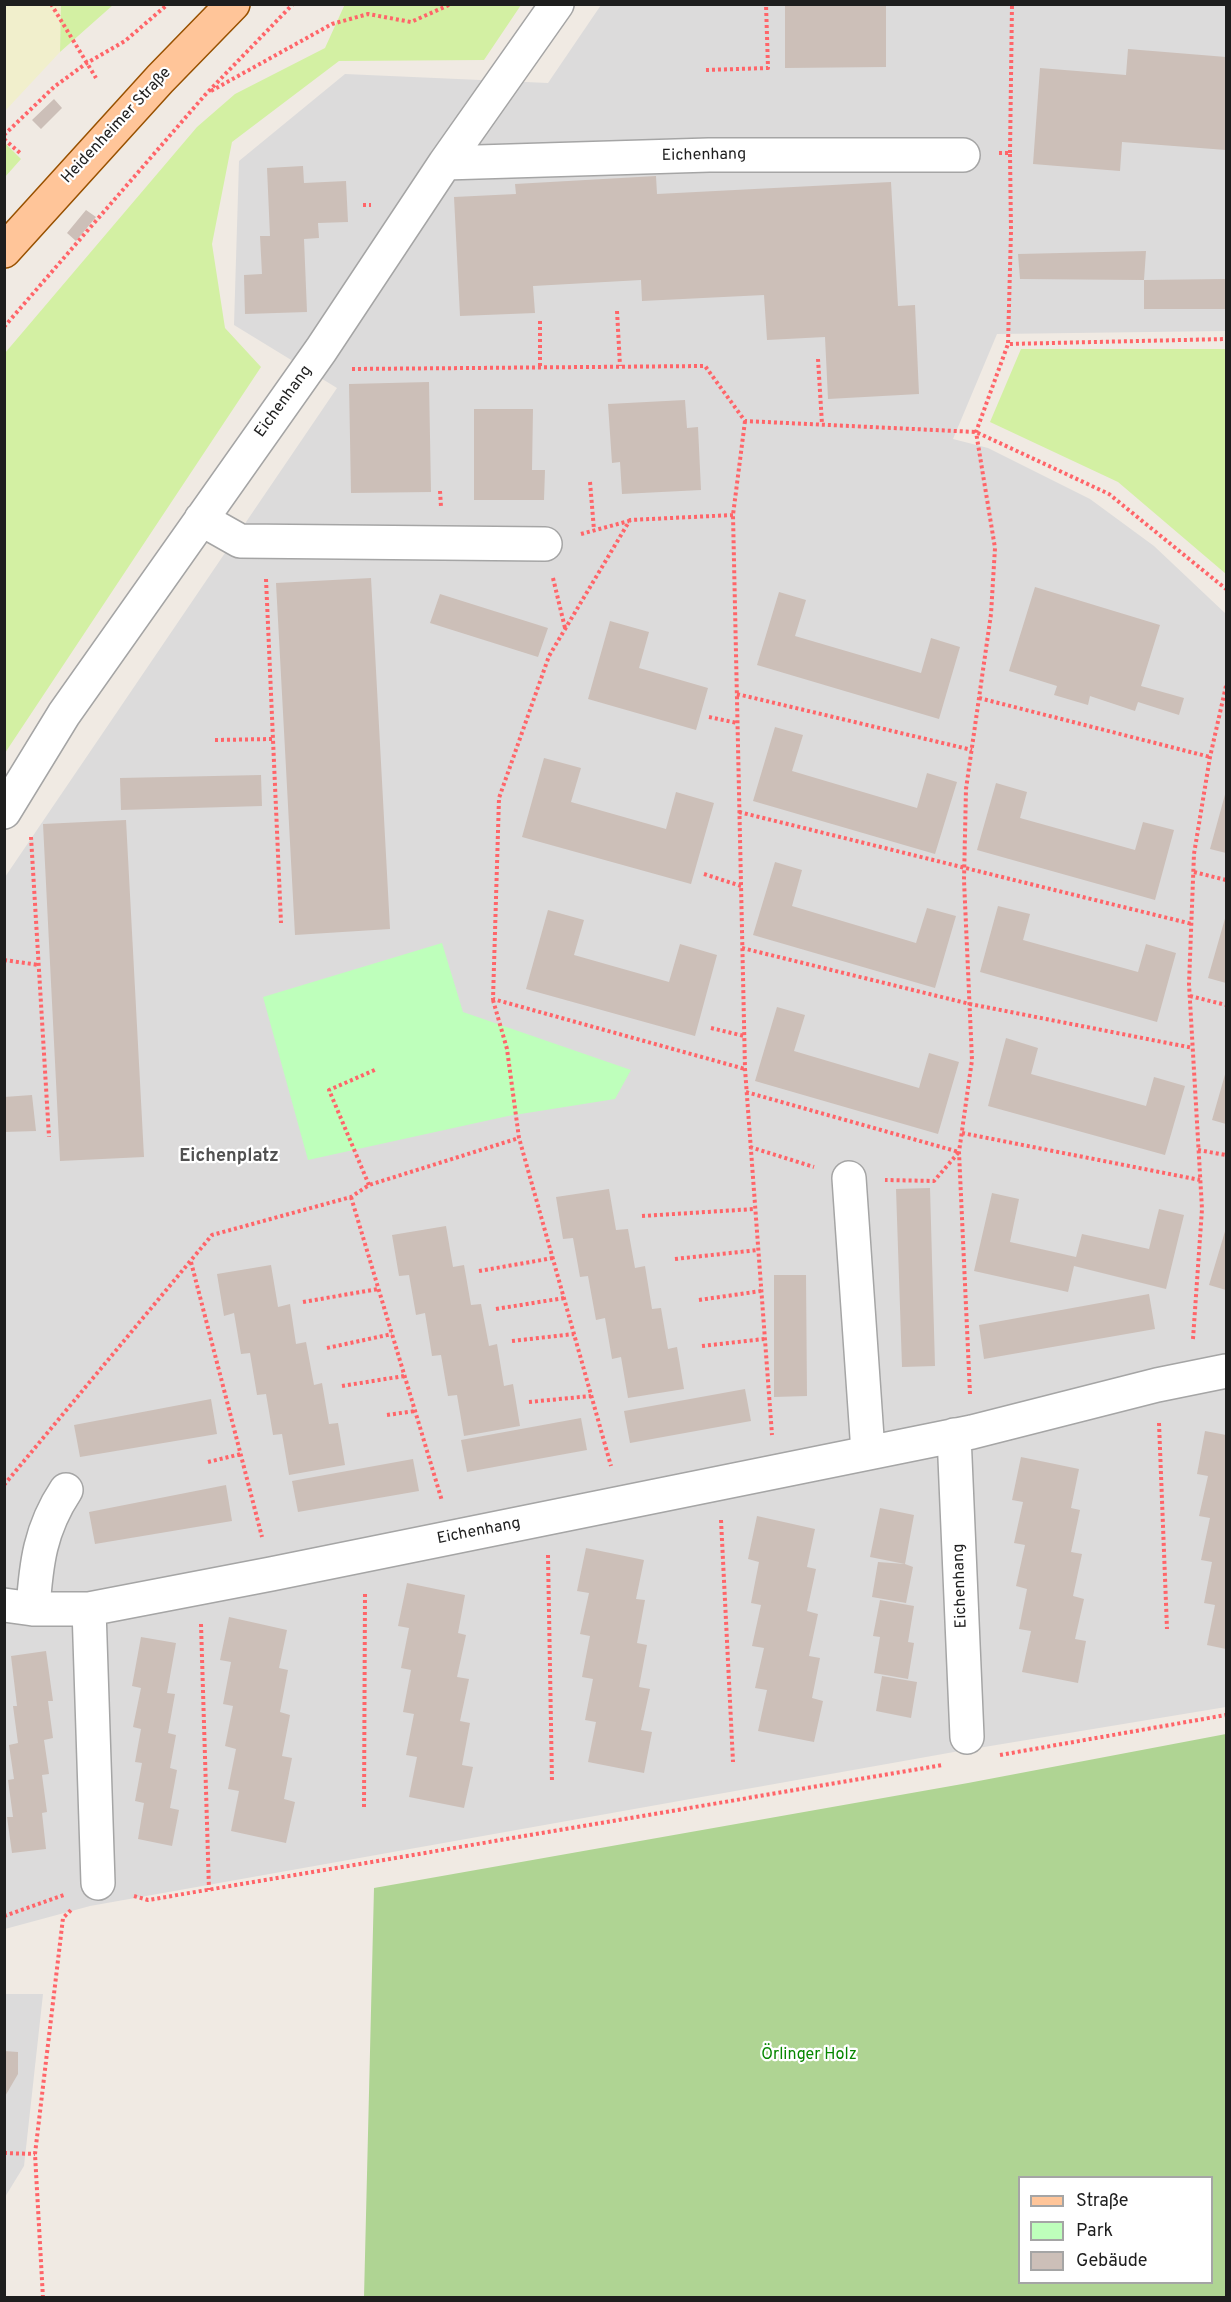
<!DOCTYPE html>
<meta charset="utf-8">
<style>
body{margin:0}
#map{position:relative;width:1231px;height:2302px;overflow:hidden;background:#f0eae3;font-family:Overpass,sans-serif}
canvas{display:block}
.frame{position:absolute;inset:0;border:6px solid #1e1e1e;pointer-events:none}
.legend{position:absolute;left:1018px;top:2176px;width:195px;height:108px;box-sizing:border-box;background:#fff;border:2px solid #a5a5a5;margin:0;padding:8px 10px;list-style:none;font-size:18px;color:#1e1e1e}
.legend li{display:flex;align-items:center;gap:12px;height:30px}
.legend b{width:30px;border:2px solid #a5a5a5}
</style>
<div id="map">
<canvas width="1231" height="2302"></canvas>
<div class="frame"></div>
<ul class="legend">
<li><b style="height:8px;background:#ffc599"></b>Straße</li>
<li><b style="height:16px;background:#beffbb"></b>Park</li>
<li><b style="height:16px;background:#ccbfb8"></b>Gebäude</li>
</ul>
</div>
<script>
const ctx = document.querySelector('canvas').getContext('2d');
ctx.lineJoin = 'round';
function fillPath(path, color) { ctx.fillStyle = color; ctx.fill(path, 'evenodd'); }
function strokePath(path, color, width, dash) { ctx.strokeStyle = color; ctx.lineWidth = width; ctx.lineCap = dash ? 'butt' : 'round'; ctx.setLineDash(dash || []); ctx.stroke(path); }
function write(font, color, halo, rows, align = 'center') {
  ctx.font = font + ' Overpass,sans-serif'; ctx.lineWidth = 4.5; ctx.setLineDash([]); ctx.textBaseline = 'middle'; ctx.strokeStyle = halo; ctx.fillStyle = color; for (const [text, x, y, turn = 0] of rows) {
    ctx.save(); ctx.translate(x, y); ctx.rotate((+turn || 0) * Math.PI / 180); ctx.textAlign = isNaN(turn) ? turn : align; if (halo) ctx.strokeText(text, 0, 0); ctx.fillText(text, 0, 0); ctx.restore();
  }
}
const residential = new Path2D(`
 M601 5H1226V331L997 334 953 439 988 448 1090 499 1154 546 1226 614V1707L954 1752 90 1906 5 1929V877L337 388 234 325 239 161 345 74 548 83Z
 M5 1994H43L24 2166 5 2197Z`);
const farmland = new Path2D(`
 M5 5H61L60 52 5 111Z`);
const grass = new Path2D(`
 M345 4 521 5 484 60 339 61 232 142 212 244 225 328 261 367 5 753V353L197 127 235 94 325 48Z
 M61 5V4L113 5 60 52Z
 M6 144 21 159 5 177V146Z
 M1021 349H1226V574L1118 482 990 422Z`);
const forest = new Path2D(`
 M1226 1734V2297H364L374 1888 968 1783ZM1020 2178H1212V2282H1020Z`);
const park = new Path2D(`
 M442 943 463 1012 631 1070 615 1099 508 1116 308 1160 263 997Z`);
const building = new Path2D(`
 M785 4H886V67L785 68Z
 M1128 49 1226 57V150L1122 142 1120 171 1033 164 1040 68 1126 75Z
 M54 99 62 108 41 129 32 120Z
 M303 166 304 183 346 181 348 222 318 223 319 238 304 239 307 312 245 314 244 275 262 274 260 236H270L267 168Z
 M656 176 657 194 891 182 898 306 915 305 919 394 828 399 825 337 767 340 764 295 642 301 641 280 533 286 535 313 460 316 454 197 516 194 515 184Z
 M86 210 96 217 76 241 67 233Z
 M1146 251 1144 280 1020 279 1018 254Z
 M1226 279V309H1144V280Z
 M429 382 431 492 351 493 349 384Z
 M685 400 687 428 698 427 701 490 622 494 620 462 612 463 608 404Z
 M474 409H533L532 470H545L544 500H474Z
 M371 578 390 929 295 935 276 583Z
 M1035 587 1160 625 1141 686 1184 698 1179 715 1138 702 1135 711 1090 696 1088 705 1054 695 1057 686 1009 671Z
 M779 592 806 600 795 636 921 673 931 638 960 647 939 719 757 665Z
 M440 594 548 628 538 657 430 623Z
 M610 621 649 632 639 668 708 688 696 730 588 699Z
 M775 727 803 735 792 771 917 808 927 773 957 782 935 854 753 801Z
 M544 758 581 768 571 802 666 829 676 792 714 803 691 884 522 837Z
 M261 775 262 806 121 810 120 778Z
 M996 783 1027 792 1020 818 1135 850 1143 822 1174 830 1155 900 977 850Z
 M1226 791V853L1210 849Z
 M126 820 144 1157 60 1161 43 824Z
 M775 862 802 870 792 906 916 943 927 908 956 916 935 988 753 935Z
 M998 906 1030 914 1023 940 1138 972 1146 944 1176 953 1157 1022 980 972Z
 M548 910 584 920 574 955 669 982 680 944 717 955 695 1036 526 989Z
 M1226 915V983L1208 978Z
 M777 1007 805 1015 794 1051 919 1088 929 1053 959 1062 938 1134 755 1081Z
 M1006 1038 1038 1048 1031 1074 1146 1106 1154 1077 1185 1086 1165 1155 988 1106Z
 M1226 1071V1124L1212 1120Z
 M32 1095 36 1131 4 1132V1097Z
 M930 1188 935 1366 902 1367 896 1189Z
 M609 1189 616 1230 628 1229 635 1268 645 1266 652 1309 661 1308 668 1349 677 1347 684 1389 628 1398 621 1357 612 1359 605 1318 596 1320 588 1276 580 1277 573 1238 563 1239 556 1197Z
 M992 1193 1019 1199 1010 1242 1076 1257 1082 1234 1149 1249 1159 1209 1184 1215 1166 1289 1074 1266 1068 1292 974 1271Z
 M446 1226 453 1267 464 1265 471 1305 481 1304 489 1346 497 1344 504 1386 513 1384 520 1426 464 1436 457 1395 448 1396 441 1355 432 1356 425 1313 416 1315 409 1275 399 1276 392 1235Z
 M1226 1228V1290L1209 1285Z
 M271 1265 278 1307 290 1304 296 1344 306 1342 314 1385 322 1383 329 1424 338 1423 345 1465 289 1475 282 1434 273 1435 266 1394 257 1395 250 1353 241 1354 234 1313 224 1316 217 1274Z
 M774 1275H806L807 1396 774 1397Z
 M1149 1294 1155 1329 984 1359 979 1325Z
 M745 1389 751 1421 630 1443 624 1411Z
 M211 1399 217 1434 80 1457 74 1425Z
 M581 1418 587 1450 467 1472 461 1440Z
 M1205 1431 1226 1435V1649L1207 1645 1215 1605 1204 1603 1212 1562 1201 1560 1210 1518 1199 1516 1208 1476 1197 1474Z
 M1021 1457 1079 1469 1071 1508 1080 1510 1071 1552 1082 1554 1073 1596 1084 1599 1075 1639 1086 1641 1078 1683 1022 1672 1031 1631 1019 1629 1027 1589 1016 1586 1025 1545 1014 1543 1023 1502 1012 1500Z
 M413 1459 419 1491 298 1512 292 1481Z
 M226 1485 232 1521 95 1544 89 1512Z
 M880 1508 914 1515 905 1564 870 1557Z
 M757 1516 815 1529 807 1567 816 1569 807 1611 818 1614 809 1656 820 1658 812 1698 823 1701 814 1742 758 1731 767 1690 755 1688 764 1648 752 1646 761 1605 751 1603 759 1562 748 1559Z
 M586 1548 644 1560 636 1599 645 1600 637 1643 647 1645 639 1687 650 1689 641 1730 652 1732 644 1773 588 1762 596 1722 585 1720 593 1679 582 1677 590 1636 580 1634 589 1593 577 1591Z
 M878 1562 905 1564 913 1567 906 1603 872 1597Z
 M407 1583 465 1595 458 1633 466 1635 457 1677 469 1679 460 1721 470 1723 462 1765 473 1767 464 1808 409 1797 417 1757 406 1755 414 1714 403 1712 411 1670 401 1668 409 1628 398 1626Z
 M880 1600 914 1606 908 1642 914 1643 908 1679 874 1673 880 1637 873 1636Z
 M229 1617 287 1630 279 1668 288 1670 280 1712 290 1715 282 1756 292 1758 284 1799 295 1802 286 1843 231 1831 239 1791 228 1789 236 1749 225 1746 233 1706 223 1704 231 1662 220 1660Z
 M141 1637 176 1643 167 1693 175 1694 168 1733 176 1735 170 1768 177 1770 170 1808 179 1810 172 1846 138 1839 144 1803 135 1801 142 1763 135 1762 141 1729 133 1727 141 1688 132 1686Z
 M46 1651 53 1701H48L53 1738 44 1740 49 1774 42 1775 47 1812 42 1813 46 1849 12 1853 7 1817H13L8 1780 14 1779 9 1745 18 1743 13 1706H17L11 1656Z
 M882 1676 917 1682 911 1718 876 1711Z
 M4 2051 18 2052V2074L4 2098Z`);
const path = new Path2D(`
 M51 4 96 78
 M706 70 768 68 766 4
 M211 91 332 24 368 14 411 22 451 4
 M4 135 55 86 87 63 125 41 168 4
 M4 139 20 153
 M999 153H1010L1011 231 1008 344 1226 339
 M1010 153 1012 4
 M363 205H371
 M617 311 620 366
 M540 321V367
 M4 327 205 95 293 4
 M818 359 822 424
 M352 369 705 366 745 421 976 432 1109 494 1226 589
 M745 421 733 515 745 1069 772 1435
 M590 482 594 530
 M440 491 441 507
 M733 515 630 520 549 656 499 798 493 999 745 1069
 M581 534 629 521
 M553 578 565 628
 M266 579 281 923
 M737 694 972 750
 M979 698 1210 757
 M709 717 737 723
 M215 740 272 739
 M739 812 1192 924
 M31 837 49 1137
 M1194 872 1226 880
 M704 874 741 886
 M742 948 970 1004 1193 1048
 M4 960 39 965
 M1190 996 1226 1005
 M493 1000 507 1049 519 1138 611 1466
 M711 1028 744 1036
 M746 1092 959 1152 934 1181 885 1180
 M962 1133 1200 1180
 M750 1147 814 1167
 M1198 1150 1226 1155
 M369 1185 329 1090 377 1069
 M351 1197 442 1501
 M642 1216 754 1209
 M675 1259 758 1250
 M191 1262 262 1537
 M479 1271 553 1258
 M699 1300 761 1291
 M303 1302 378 1289
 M496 1309 564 1298
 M1193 1339 1202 1209 1189 984 1194 854 1210 757 1226 686
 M512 1341 574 1334
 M702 1346 764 1339
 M327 1348 392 1334
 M342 1386 404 1376
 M970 1394 959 1152 972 1060 964 880 966 789 991 614 995 548 976 432 1008 344
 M529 1402 591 1396
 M387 1415 415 1411
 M1159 1423 1167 1629
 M208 1462 241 1454
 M4 1485 212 1235 351 1197 369 1185 519 1138
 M721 1520 733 1762
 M548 1555 552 1782
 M201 1624 209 1890
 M1000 1755 1226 1715
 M364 1807 365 1594
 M134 1896 148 1900 942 1765
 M4 1916 64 1895
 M4 2153 35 2154
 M43 2298 35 2154 63 1918 72 1909`);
const minor = new Path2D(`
 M445 163 709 155H963
 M201 519 240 541 545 544
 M4 812 64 714 321 350 445 163 557 4
 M849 1178 868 1452
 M954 1435 967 1737
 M4 1605 33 1609H89L271 1574 972 1432 1157 1385 1226 1371
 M33 1609C36 1564 40 1529 66 1490
 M89 1609 98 1883`);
const major = new Path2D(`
 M4 251 160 79 233 4`);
const streetNames = [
 ["Heidenheimer Straße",117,126,-47],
 ["Eichenhang",704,156,-1],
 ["Eichenhang",284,402,-54],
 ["Eichenhang",479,1532,-11],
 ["Eichenhang",961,1586,-92]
];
const parkNames = [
 ["Örlinger Holz",809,2056]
];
const neighbourhoodNames = [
 ["Eichenplatz",229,1157]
];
fillPath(residential, '#dcdbdb');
fillPath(farmland, '#f1efcc');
fillPath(grass, '#d3f0a3');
fillPath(forest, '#afd493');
fillPath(park, '#beffbb');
fillPath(building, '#ccbfb8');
strokePath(minor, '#a5a5a5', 36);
strokePath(major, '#985100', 36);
strokePath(path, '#ff6569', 4, [3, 3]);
strokePath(minor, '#fff', 33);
strokePath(major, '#ffc599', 33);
write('16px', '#1e1e1e', '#fff', streetNames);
write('16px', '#078700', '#fff', parkNames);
write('bold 18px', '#515151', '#fff', neighbourhoodNames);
</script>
